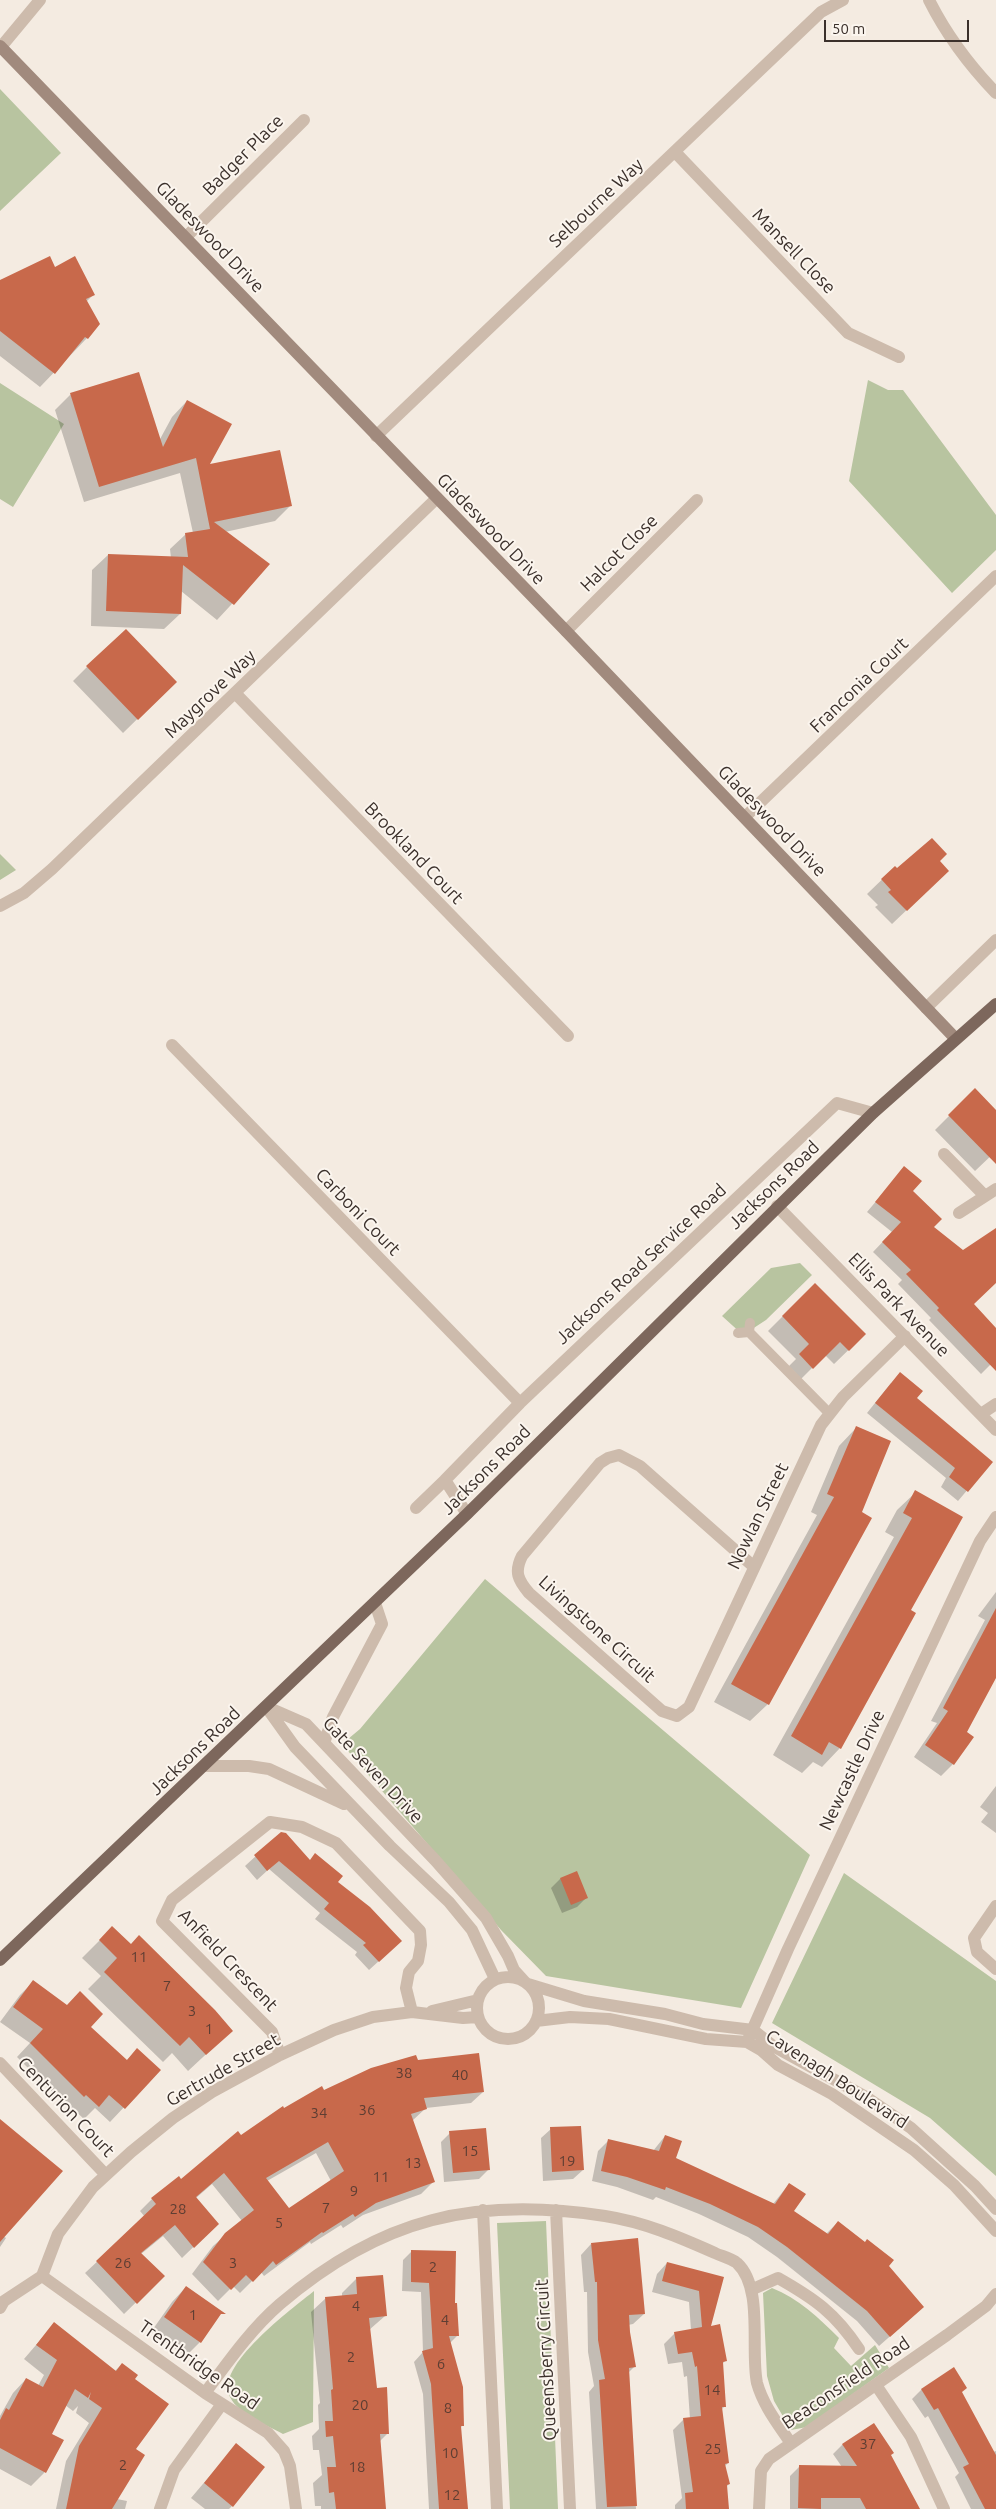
<!DOCTYPE html>
<style>
body{margin:0}
#map{position:relative;width:996px;height:2509px;overflow:hidden;background:#f4ebe1;font-family:Ubuntu,sans-serif}
canvas{display:block}
.scale{position:absolute;left:824px;top:20px;width:145px;height:22px;box-sizing:border-box;border:2px solid #3b302b;border-top:0;padding-left:6px;font-size:15px;line-height:18px;white-space:nowrap;color:#3b302b;-webkit-text-stroke:4px #fbf5ee;paint-order:stroke}
</style>
<div id="map">
<canvas width="996" height="2509"></canvas>
<div class="scale">50 m</div>
</div>
<script>
const ctx = document.querySelector('canvas').getContext('2d');
ctx.lineJoin = 'round';
function fillPath(path, color) { ctx.fillStyle = color; ctx.fill(path, 'evenodd'); }
function strokePath(path, color, width, dash) { ctx.strokeStyle = color; ctx.lineWidth = width; ctx.lineCap = dash ? 'butt' : 'round'; ctx.setLineDash(dash || []); ctx.stroke(path); }
function write(font, color, halo, rows, align = 'center') {
  ctx.font = font + ' Ubuntu,sans-serif'; ctx.lineWidth = 4; ctx.setLineDash([]); ctx.textBaseline = 'middle'; ctx.strokeStyle = halo; ctx.fillStyle = color; for (const [text, x, y, turn = 0] of rows) {
    ctx.save(); ctx.translate(x, y); ctx.rotate((+turn || 0) * Math.PI / 180); ctx.textAlign = isNaN(turn) ? turn : align; if (halo) ctx.strokeText(text, 0, 0); ctx.fillText(text, 0, 0); ctx.restore();
  }
}
const green = new Path2D(`
 M0 89 61 153 0 211Z
 M868 380 888 390H903L996 515V550L952 593 849 481Z
 M0 383 64 424 13 507 0 499Z
 M0 854 16 870 0 880Z
 M800 1263 812 1275 766 1320 743 1335 722 1316 771 1268Z
 M485 1579 810 1855 741 2008 546 1976 501 1930 342 1744 360 1729Z
 M844 1873 996 1981V2176L930 2118 772 2023Z
 M546 2221 558 2509H510L497 2223Z
 M772 2288C798 2298 819 2318 839 2338L834 2348 851 2366 875 2345 889 2368 807 2427 791 2430 774 2401 767 2376 763 2293Z
 M314 2291 313 2422 283 2434C267 2425 239 2415 230 2397 213 2367 293 2308 314 2291Z`);
const shadow = new Path2D(`
 M54 269 93 295 86 302 87 338 40 387 0 356V280Z
 M71 394 159 441 172 417 187 401 208 466 290 506 275 521 225 532 268 565 217 620 181 591 180 614 164 629 91 626 92 570 108 555 171 558 170 549 186 534 193 533 180 473 84 502 55 410Z
 M87 667 175 682 123 733 73 681Z
 M938 862 933 885 892 924 875 907 878 905 867 894 895 867 897 870Z
 M975 1090 996 1112V1151L975 1171 935 1130Z
 M904 1168 912 1191 933 1227 963 1252 996 1229V1282L972 1305 996 1330V1359L981 1374 929 1320 931 1318 898 1284 902 1280 873 1252 892 1232 867 1212Z
 M815 1284 865 1334 834 1364 825 1355 798 1382 786 1369 796 1359 768 1331Z
 M891 1383 991 1462 958 1501 941 1487 946 1478 867 1413Z
 M856 1428 768 1704 750 1721 714 1702 817 1515 811 1512 839 1446Z
 M916 1492 909 1610 840 1748 822 1767 813 1762 802 1773 773 1755 894 1537 885 1532 897 1510Z
 M996 1592V1663L953 1764 941 1776 914 1757 937 1723 931 1721 985 1620 978 1616Z
 M996 1786V1833L981 1822 988 1813 980 1807Z
 M281 1833 309 1861 336 1882 391 1950 369 1970 355 1955 357 1952 315 1919 320 1913 269 1869 257 1880 245 1866Z
 M576 1873 586 1898 577 1907 562 1913 551 1888 560 1879Z
 M112 1928 231 2031 188 2071 172 2053 163 2062 88 1989 101 1976 82 1958Z
 M33 1982 126 2061 137 2050 159 2070 110 2122 95 2108 84 2119 72 2108 70 2110 17 2057 30 2043 0 2022 20 1995Z
 M417 2061 483 2092 471 2103 426 2108 412 2121 433 2182 421 2194 363 2215 343 2228 341 2225 311 2244 310 2242 264 2276 261 2272 240 2293 233 2286 218 2301 192 2274 213 2246 242 2221 212 2184 196 2198 217 2224 182 2258 163 2236 141 2254 163 2276 124 2314 85 2273 145 2217 140 2211 152 2199 181 2181 241 2137 284 2109 324 2092ZM316 2153 331 2181 289 2209 267 2181Z
 M0 2120 3 2236 6 2238 0 2247Z
 M551 2129 583 2170 573 2179 543 2181 541 2138Z
 M450 2133 488 2170 479 2179 444 2182 441 2142Z
 M665 2136 675 2159 773 2204 789 2184 793 2211 826 2234 838 2222 888 2266 912 2317 879 2346 857 2321 777 2257 748 2237 699 2214 656 2197 653 2200 617 2187 592 2181 598 2151 608 2141 653 2151Z
 M591 2244 644 2314 633 2324 628 2325 635 2366 628 2373 636 2509H596L589 2392 594 2386 588 2352 587 2292H584L581 2255Z
 M412 2251 454 2304 458 2335 450 2343 463 2425 460 2428 465 2509H429L423 2394 414 2362 423 2352 421 2292 402 2291 403 2260Z
 M667 2263 723 2278 710 2327 725 2361 722 2364 725 2406 721 2410 728 2463 725 2466 729 2484 726 2487 727 2509H675V2505L682 2498 673 2430 684 2419H690L687 2376 684 2377 682 2362 668 2364 664 2344 675 2333 691 2330 689 2302 652 2292 657 2274Z
 M356 2279 385 2316 369 2330 376 2389 388 2433 379 2442 385 2509H321V2506H315L313 2483 322 2475 319 2450H313L312 2436 319 2429 318 2405 320 2403 311 2312 326 2298 342 2296V2293Z
 M186 2287 221 2312 200 2342 186 2356 151 2332 172 2302Z
 M54 2324 115 2371 122 2364 134 2379V2450L117 2499 127 2501 125 2509H56L66 2461 89 2423 76 2413 78 2406 73 2411 65 2405 50 2434 62 2441 44 2473 31 2486 0 2469V2416L13 2393 26 2379 38 2386 44 2375 24 2359Z
 M953 2369 961 2393 993 2452 996 2451V2509H971L955 2477 959 2473 928 2416 925 2418 912 2399 921 2390Z
 M873 2425 918 2509H790V2476L799 2467H842L833 2454 842 2445Z
 M236 2445 232 2506 229 2509H205L191 2498Z`);
const building = new Path2D(`
 M50 256 55 267 75 256 95 295 86 299 100 324 88 339 85 337 55 374 0 331V280Z
 M139 372 163 447 187 400 232 424 210 464 280 450 292 506 214 522 270 564 234 605 183 565 181 614 106 611 108 554 188 557 185 533 210 529 196 458 99 487 70 393Z
 M126 629 177 682 138 720 86 666Z
 M932 838 947 854 940 861 949 871 907 911 888 892 891 890 881 879 895 866 897 868Z
 M975 1088 996 1110V1164L948 1115Z
 M904 1166 922 1181 913 1191 942 1219 934 1227 963 1250 996 1228V1283L974 1304 996 1328V1371L937 1310 939 1308 906 1274 911 1270 882 1242 901 1222 875 1202Z
 M815 1283 866 1334 849 1351 840 1342 813 1369 799 1354 809 1344 782 1316Z
 M900 1372 923 1391 917 1398 993 1462 968 1492 949 1477 955 1468 875 1403Z
 M856 1426 891 1441 862 1512 872 1518 769 1705 731 1684 834 1497 827 1494Z
 M915 1490 963 1517 911 1610 916 1613 841 1749 829 1742 822 1755 791 1736 912 1518 903 1513Z
 M996 1608V1678L967 1732 974 1737 954 1765 925 1745 948 1711 943 1708Z
 M281 1832 286 1833 310 1860 315 1853 343 1876 338 1882 370 1907 402 1941 379 1962 363 1945 366 1943 324 1909 329 1903 279 1861 267 1871 254 1855Z
 M577 1871 588 1898 571 1905 560 1878Z
 M112 1926 131 1944 139 1935 215 2010 233 2031 206 2055 189 2037 180 2046 104 1972 117 1958 99 1940Z
 M33 1980 67 2005 80 1991 103 2014 91 2027 127 2060 137 2048 161 2070 125 2109 109 2095 99 2107 86 2095 84 2097 30 2043 43 2029 13 2007Z
 M479 2053 484 2092 424 2098 427 2109 411 2114 435 2182 376 2203 355 2217 353 2214 323 2233 322 2232 276 2265 273 2261 253 2282 246 2275 231 2290 203 2262 225 2233 254 2210 224 2173 196 2197 219 2224 194 2248 175 2225 141 2253 165 2276 137 2304 96 2261 156 2204 151 2198 179 2176 181 2179 238 2131 241 2135 283 2106 284 2108 322 2086 324 2090 371 2068 416 2055 418 2060ZM328 2142 344 2171 289 2208 266 2178Z
 M0 2119 63 2171 0 2242Z
 M581 2126 584 2170 552 2172 550 2127Z
 M486 2128 490 2170 453 2173 449 2131Z
 M665 2135 682 2141 676 2158 775 2204 789 2183 806 2194 794 2211 828 2234 838 2221 865 2242 867 2239 894 2260 889 2266 924 2307 890 2337 867 2311 787 2247 758 2227 710 2204 666 2187 665 2190 627 2177 601 2171 608 2139 659 2151Z
 M638 2238 645 2314 629 2315 630 2332 636 2367 629 2368 637 2506 607 2507 599 2380 605 2379 598 2340 597 2282H595L591 2243Z
 M411 2250 456 2251 455 2303H457L459 2336H449L463 2387 464 2426H461L468 2509H439L431 2384 422 2351 433 2348 429 2283 411 2282Z
 M667 2262 724 2277 711 2326 720 2324 727 2361 723 2362 726 2407H722L729 2463 725 2464 730 2484 727 2485 729 2509H686L685 2493 693 2492 683 2418 701 2416 697 2366 695 2367 692 2352 678 2354 674 2332 702 2327 699 2291 662 2281Z
 M383 2275 387 2316 369 2318 377 2388 387 2387 389 2434H380L386 2509H336L334 2492 329 2493 327 2467H336L333 2436 326 2437 325 2421H333L331 2390 333 2389 325 2297 357 2294 356 2277Z
 M186 2286 226 2314H221L201 2343 164 2317Z
 M54 2322 116 2371 122 2363 138 2375 135 2379 169 2404 136 2449 145 2455 112 2509H66L79 2446 102 2408 89 2399 91 2392 88 2398 75 2389 52 2434 64 2440 46 2473 0 2448V2420L6 2408 9 2410 26 2378 43 2387 57 2360 36 2345Z
 M954 2367 967 2388 962 2392 996 2455V2509H985L963 2467 969 2464 938 2408 934 2410 921 2389Z
 M874 2423 894 2453 891 2455 920 2509H866L860 2498H821V2509L798 2508 799 2465 857 2466 842 2444Z
 M236 2443 265 2467 233 2507 204 2483Z`);
const lane = new Path2D(`
 M749 1332 829 1413
 M738 1333 749 1332 750 1323`);
const street = new Path2D(`
 M929 0C946 34 970 66 996 93
 M1 47 40 0
 M675 152 848 333 899 357
 M186 237 304 120
 M376 436 821 12 843 0
 M566 631 697 500
 M235 693 568 1036
 M745 817 996 576
 M0 906 24 893 52 869 437 498
 M926 1008 996 940
 M172 1045 520 1403
 M944 1154 985 1196
 M777 1206 996 1430
 M959 1213 996 1189
 M981 1414 996 1404
 M416 1508 445 1480
 M467 1514 445 1480 520 1403 837 1103 873 1113
 M753 1566 640 1466 619 1455 608 1458 600 1463 522 1556C514 1572 518 1580 529 1593L662 1711 677 1716 689 1707 821 1425 843 1397 905 1336
 M267 1707 306 1724 435 1860 486 1918 508 1956 514 1970 524 1981
 M267 1708 295 1747 390 1846 449 1902 472 1930 495 1979
 M324 1743 333 1717 382 1624 375 1603
 M206 1766H249L269 1769 344 1804
 M996 1906 974 1938 977 1952 996 1969
 M477 2008a31 31 0 1 1 62 0a31 31 0 1 1-62 0Z
 M528 1984 584 2001 665 2014 703 2024 753 2030 773 2046 866 2097 911 2128 975 2186 996 2209
 M432 2011 478 2000
 M536 2021 570 2017 609 2019 706 2039 747 2042 761 2050 778 2065 832 2094 914 2150 954 2185 996 2231
 M747 2042 788 1949 980 1541 996 1517
 M280 2055 272 2032 162 1921 172 1900 270 1822 302 1827 336 1843 420 1931 421 1945 418 1961 409 1972 406 1988 412 2012
 M0 2063 106 2175
 M483 2210 497 2509
 M556 2210 570 2509
 M42 2276 205 2393 268 2433 284 2451 290 2466 296 2509
 M753 2289 778 2278C815 2299 835 2313 859 2349
 M0 2308 4 2301 42 2276 58 2234 93 2187 131 2152 173 2118 212 2092 280 2055 334 2030 373 2017 412 2012 463 2018 478 2017
 M876 2385 911 2437 944 2509
 M205 2393C228 2362 251 2329 280 2304 381 2218 475 2196 605 2216 644 2222 679 2237 715 2253 721 2256 731 2258 737 2263 764 2288 750 2349 757 2383 763 2405 778 2424 790 2442
 M160 2509 174 2470 222 2404
 M759 2509 761 2471 769 2459 947 2335 986 2306 996 2294`);
const secondary = new Path2D(`
 M0 46 566 631 955 1038`);
const primary = new Path2D(`
 M0 1960 467 1514 873 1113 996 1004`);
const numberNames = [
 ["11",139,1957],
 ["7",167,1986],
 ["3",192,2011],
 ["1",209,2029],
 ["38",404,2073],
 ["40",460,2075],
 ["36",367,2110],
 ["34",319,2113],
 ["15",470,2151],
 ["19",567,2161],
 ["13",413,2163],
 ["11",381,2177],
 ["9",354,2191],
 ["7",326,2208],
 ["28",178,2209],
 ["5",279,2223],
 ["26",123,2263],
 ["3",233,2263],
 ["2",433,2267],
 ["4",356,2306],
 ["1",193,2315],
 ["4",445,2320],
 ["2",351,2357],
 ["6",441,2364],
 ["14",712,2390],
 ["20",360,2405],
 ["8",448,2408],
 ["37",868,2444],
 ["25",713,2449],
 ["10",450,2453],
 ["2",123,2465],
 ["18",357,2467],
 ["12",452,2495]
];
const streetNames = [
 ["Badger Place",243,155,-45],
 ["Selbourne Way",596,203,-43],
 ["Gladeswood Drive",210,237,46],
 ["Mansell Close",794,251,46],
 ["Gladeswood Drive",491,529,46],
 ["Halcot Close",619,553,-45],
 ["Franconia Court",859,685,-44],
 ["Maygrove Way",210,694,-44],
 ["Gladeswood Drive",772,821,46],
 ["Brookland Court",414,853,46],
 ["Jacksons Road",774,1185,-44],
 ["Carboni Court",358,1212,46],
 ["Jacksons Road Service Road",641,1264,-43],
 ["Ellis Park Avenue",899,1305,46],
 ["Jacksons Road",486,1470,-45],
 ["Nowlan Street",758,1516,-64],
 ["Livingstone Circuit",597,1629,42],
 ["Jacksons Road",195,1751,-44],
 ["Gate Seven Drive",373,1770,47],
 ["Newcastle Drive",852,1770,-65],
 ["Anfield Crescent",228,1960,46],
 ["Gertrude Street",223,2070,-30],
 ["Cavenagh Boulevard",837,2079,33],
 ["Centurion Court",66,2107,46],
 ["Queensberry Circuit",546,2360,-93],
 ["Trentbridge Road",199,2365,35],
 ["Beaconsfield Road",846,2383,-34]
];
fillPath(green, '#b8c4a0');
fillPath(shadow, '#0003');
fillPath(building, '#c8694b');
strokePath(lane, '#cdbbac', 10);
strokePath(street, '#cdbbac', 12);
strokePath(secondary, '#a18a7d', 12);
strokePath(primary, '#7d675c', 12);
write('15px', '#5e3e33', null, numberNames);
write('18px', '#3b302b', '#fbf5ee', streetNames);
</script>
